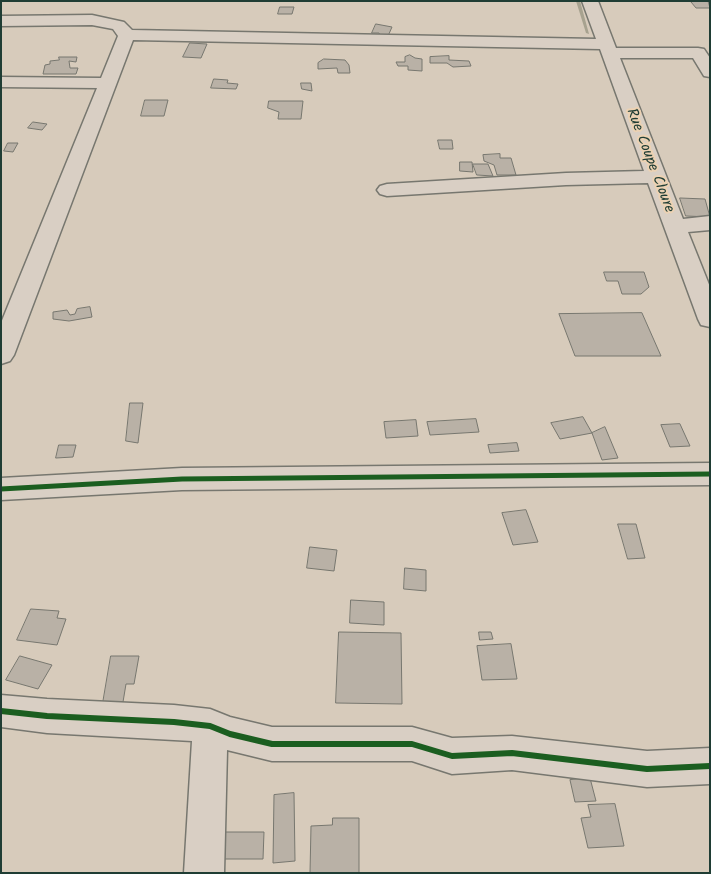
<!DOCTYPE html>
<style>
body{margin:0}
#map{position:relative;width:711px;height:874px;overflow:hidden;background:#d7cbbb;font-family:Kalam,sans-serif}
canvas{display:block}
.frame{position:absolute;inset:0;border:2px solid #1f3d34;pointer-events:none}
</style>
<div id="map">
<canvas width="711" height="874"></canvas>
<div class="frame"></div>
</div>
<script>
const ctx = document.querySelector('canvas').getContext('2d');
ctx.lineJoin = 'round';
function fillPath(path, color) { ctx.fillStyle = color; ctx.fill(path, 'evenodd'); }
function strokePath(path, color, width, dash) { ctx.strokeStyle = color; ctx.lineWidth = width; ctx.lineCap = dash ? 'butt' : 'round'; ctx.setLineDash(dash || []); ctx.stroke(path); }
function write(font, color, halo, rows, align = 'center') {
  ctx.font = font + ' Kalam,sans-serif'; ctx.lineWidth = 4; ctx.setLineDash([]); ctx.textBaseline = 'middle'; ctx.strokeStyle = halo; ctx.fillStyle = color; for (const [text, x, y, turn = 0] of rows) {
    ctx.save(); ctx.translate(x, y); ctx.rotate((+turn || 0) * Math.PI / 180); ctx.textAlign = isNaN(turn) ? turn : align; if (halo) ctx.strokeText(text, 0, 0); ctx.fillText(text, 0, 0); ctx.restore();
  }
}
const stream = new Path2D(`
 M576 1H580L589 34 586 33Z`);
const building = new Path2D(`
 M708 1 710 8H696L691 2Z
 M280 7H294L292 14H278Z
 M376 24 392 27 388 36 381 37 379 33H372Z
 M190 43 207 44 201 58 183 57Z
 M410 55 415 58 422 59V71L408 70V66H398L396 62H405V57Z
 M449 56V60L469 61 471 66 453 67 447 63H430V57Z
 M59 57H77L76 62 69 61 70 68H78L76 74H43L45 65 50 64V61L59 60Z
 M324 59 345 60 349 65 350 73H338L337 68 318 69V63Z
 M214 79 228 80 227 83 238 84 236 89 211 88Z
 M301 83H311L312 91 302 89Z
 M145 100H168L164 116H141Z
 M269 101H303L301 119H278L279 112 268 108Z
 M33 122 47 124 42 130 28 128Z
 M438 140H452L453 149H440Z
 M8 143H18L13 152 4 151Z
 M500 154V158H511L516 175H497L494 165 484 161 483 155Z
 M460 162H472L473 172 460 171Z
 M473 164H488L493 176 477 175Z
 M680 198 705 199 710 217 686 216Z
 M604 272H644L649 287 641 294H622L618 281H607Z
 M90 307 92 317 69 321 53 319V312L67 310 70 315 75 314 77 309Z
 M642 313 661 356H575L559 314Z
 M130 403H143L138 443 126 441Z
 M583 417 592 433 560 439 551 423Z
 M476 419 479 432 430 435 427 422Z
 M416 420 418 436 386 438 384 422Z
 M680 424 690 446 670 447 661 425Z
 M605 427 618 458 602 460 592 433Z
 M517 443 519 451 490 453 488 445Z
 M59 445H76L73 457 56 458Z
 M526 510 538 542 513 545 502 513Z
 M618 524H636L645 558 628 559Z
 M310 547 337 550 334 571 307 568Z
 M405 568 426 570V591L404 589Z
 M351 600 384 602V625L350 623Z
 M31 609 59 611 57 618 66 619 57 645 17 640Z
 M339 632 401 633 402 704 336 703Z
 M479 632H491L493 639 480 640Z
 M511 644 517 679 482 680 477 646Z
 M20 656 52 665 38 689 6 680Z
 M111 656H139L134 684H126L123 702 103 703Z
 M590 778 596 801 575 802 570 780Z
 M294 793 295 861 273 863 274 795Z
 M615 804 624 846 588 848 581 818 591 817 588 805Z
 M333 818H359V873H310L311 826 332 825Z
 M222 832H264L263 859H219Z`);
const minor = new Path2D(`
 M582 1H598L616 48H698L704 49 710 58V77L704 76 693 58H620L683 219 710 216V230L688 232 710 287V327L701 325 698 319 648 183 566 185 387 196 380 194 377 190 380 186 387 184 566 173 644 171 600 49 133 40 14 355 10 361 1 364V323L97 88 1 87V77L101 78 118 36 113 29 92 25 1 26V16L92 15 124 22 132 30 596 39Z
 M710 463V485L182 490 1 500V478L182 468Z
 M1 695 47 699 174 705 210 709 230 717 272 727H412L452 738 512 736 647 751 710 748V784L647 787 512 770 452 774 412 761H272L227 750 224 873H184L192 741 47 733 1 727Z`);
const cyclewayFar1 = new Path2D(`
 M1 489 182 479 710 474`);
const cycleway = new Path2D(`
 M1 711 47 716 174 722 210 726 230 734 272 744H412L452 756 512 753 647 769 710 766`);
const farStreetnames = [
 ["Rue Coupe Cloure",649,161,69]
];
fillPath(stream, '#a7a28f');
fillPath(building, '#b9b1a6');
strokePath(building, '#77776f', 1);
strokePath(minor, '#77776f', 3);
fillPath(minor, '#d9cfc4');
strokePath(cyclewayFar1, '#1b5e20', 5);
strokePath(cycleway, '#1b5e20', 6);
write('15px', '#1f3d34', '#ecd2b3', farStreetnames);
</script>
